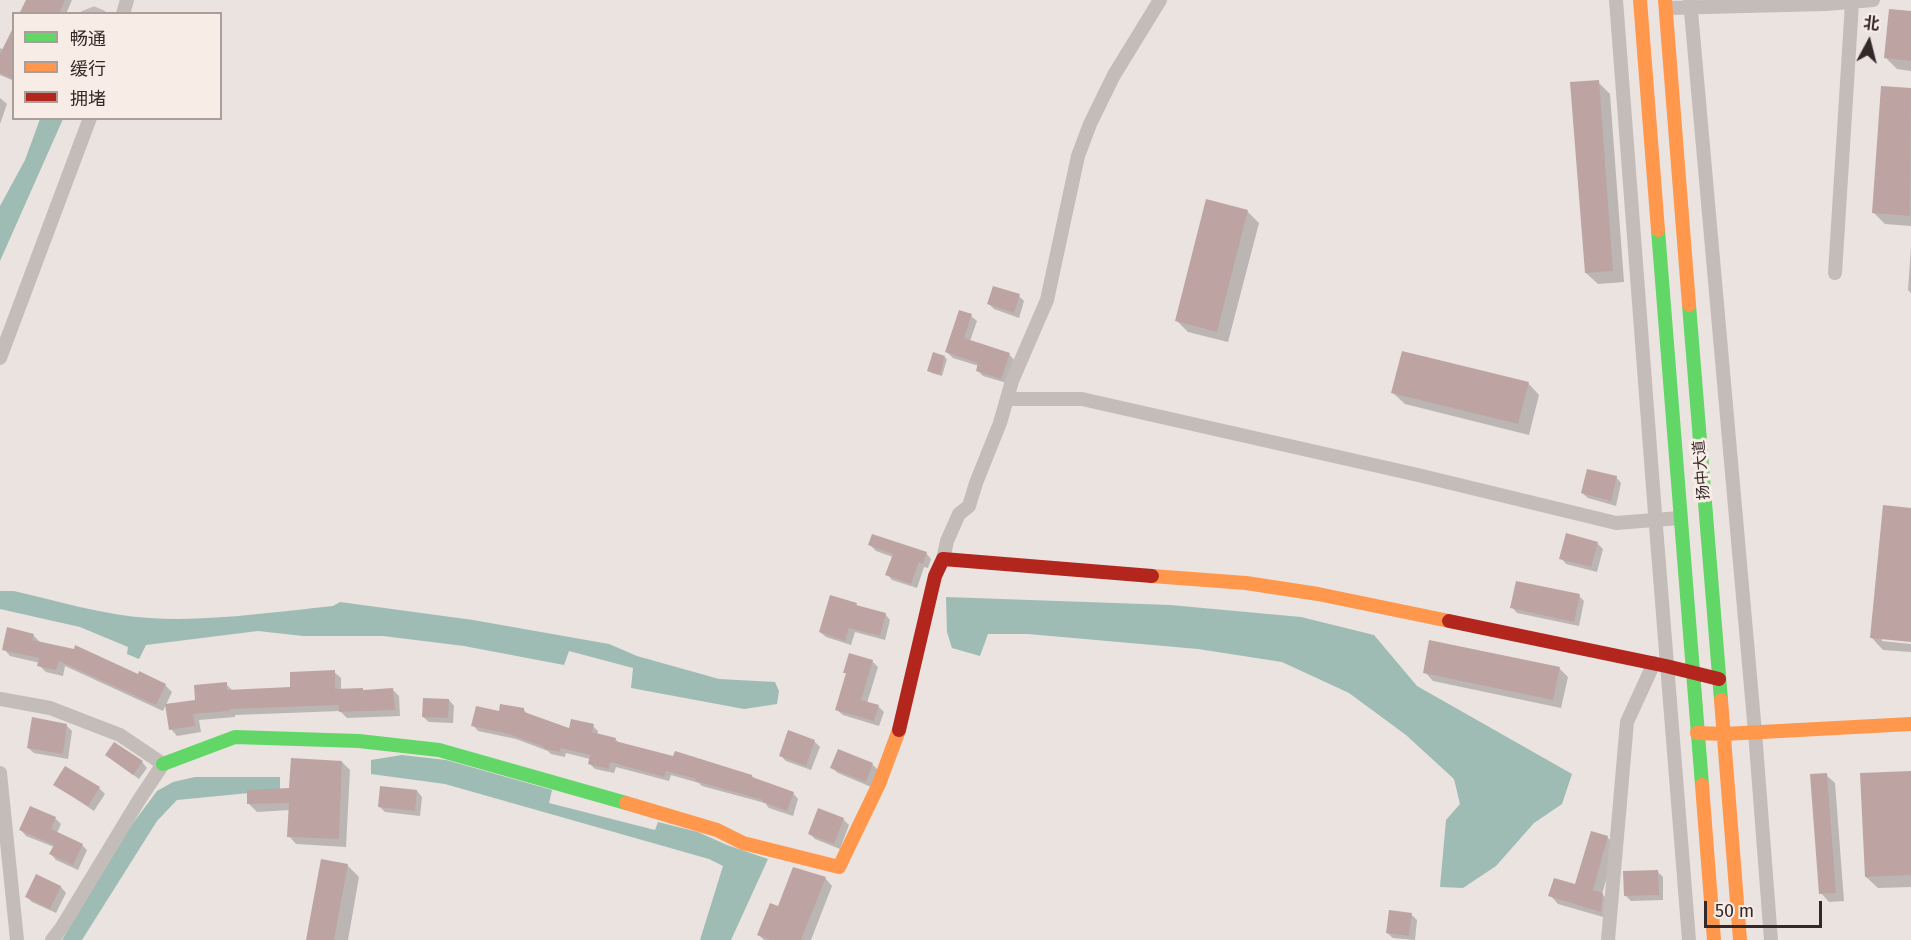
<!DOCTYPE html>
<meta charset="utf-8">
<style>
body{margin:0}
#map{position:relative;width:1911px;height:940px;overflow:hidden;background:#eae3e0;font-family:"Fira Sans","Noto Sans SC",sans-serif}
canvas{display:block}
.legend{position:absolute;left:12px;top:12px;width:210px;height:108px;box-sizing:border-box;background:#f8ece7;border:2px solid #aa9e9b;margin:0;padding:8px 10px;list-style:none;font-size:18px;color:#342928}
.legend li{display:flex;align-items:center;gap:12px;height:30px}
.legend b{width:30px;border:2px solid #aa9e9b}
.north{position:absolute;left:1839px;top:12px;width:60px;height:60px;-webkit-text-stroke:4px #f8ece7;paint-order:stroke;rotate:7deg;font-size:16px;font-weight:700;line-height:24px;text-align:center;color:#342928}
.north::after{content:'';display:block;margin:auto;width:21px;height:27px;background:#342928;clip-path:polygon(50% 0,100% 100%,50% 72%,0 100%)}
.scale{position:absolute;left:1704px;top:901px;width:118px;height:27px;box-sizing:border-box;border:3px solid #342928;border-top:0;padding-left:8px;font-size:18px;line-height:21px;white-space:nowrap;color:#342928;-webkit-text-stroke:4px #f8ece7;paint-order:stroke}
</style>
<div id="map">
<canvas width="1911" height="940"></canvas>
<ul class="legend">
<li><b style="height:8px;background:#63d668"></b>畅通</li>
<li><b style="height:8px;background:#ff974d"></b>缓行</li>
<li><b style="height:8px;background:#b3261e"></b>拥堵</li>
</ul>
<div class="north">北</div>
<div class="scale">50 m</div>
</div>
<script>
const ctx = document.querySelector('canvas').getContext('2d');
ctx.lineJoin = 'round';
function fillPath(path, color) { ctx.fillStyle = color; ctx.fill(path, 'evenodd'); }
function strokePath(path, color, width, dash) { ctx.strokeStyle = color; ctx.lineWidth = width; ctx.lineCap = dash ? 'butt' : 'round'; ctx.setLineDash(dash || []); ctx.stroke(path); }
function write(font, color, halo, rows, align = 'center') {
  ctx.font = font + ' "Fira Sans","Noto Sans SC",sans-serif'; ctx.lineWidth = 6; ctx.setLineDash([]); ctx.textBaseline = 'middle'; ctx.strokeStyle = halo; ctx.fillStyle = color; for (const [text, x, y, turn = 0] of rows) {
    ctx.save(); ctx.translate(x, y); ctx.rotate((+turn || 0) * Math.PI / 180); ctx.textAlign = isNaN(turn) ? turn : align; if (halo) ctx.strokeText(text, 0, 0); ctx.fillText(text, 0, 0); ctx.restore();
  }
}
const water = new Path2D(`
 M40 119H63L0 261V206L25 160Z
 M0 591H14C58 601 103 615 149 618 207 622 274 612 333 606L340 602 473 620 609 644 637 656 719 679 775 682 779 691 777 704 744 709 631 688 633 668 569 651 564 665 464 646 383 636H303L258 631 146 645 139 659 127 654 128 647 80 627 0 609Z
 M946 597 1170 605 1301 617 1374 635 1417 686 1572 774 1562 804 1534 823 1496 866 1463 888 1440 887 1446 820 1460 804 1454 779 1406 735 1349 693 1282 662 1198 649 1028 634H988L980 656 952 648 947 632Z
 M402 755 446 760 552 790 549 803 655 830 658 822 698 832 727 845 768 859 731 940H700L723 866 709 859 445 784 371 774V760Z
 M195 777H280V790L177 800 157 821 82 940H62L122 838 157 791 173 782Z`);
const shadow = new Path2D(`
 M26 0H72L66 14H20Z
 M1911 13V71L1897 69 1886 58Z
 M14 28V81L0 75V48L4 50Z
 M1598 82 1610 94 1624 282 1598 284 1586 273Z
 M1883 87 1911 89V226L1885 224 1873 212Z
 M0 98 7 104 0 124Z
 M1247 211 1259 223 1228 342 1188 332 1176 320Z
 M1911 247V293L1908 290Z
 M1019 296 1024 301 1019 318 994 309 989 304Z
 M971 316 977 321 970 341 1009 354 1014 360 1007 383 983 376 977 370 979 366 953 358 947 352Z
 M944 357 947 359 942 376 932 373 929 371Z
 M1528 383 1539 395 1529 435 1405 404 1393 393Z
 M1616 477 1621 483 1616 506 1588 498 1582 493Z
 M1911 509V641L1882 638V641L1911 644V652L1883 650 1872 638Z
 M1597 543 1603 549 1597 572 1566 564 1561 558Z
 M870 545 926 553 931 559 928 568 924 567 917 588 892 580 887 574 893 557 876 551Z
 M1579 596 1584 601 1579 626 1517 613 1512 607Z
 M856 604 859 608 885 614 890 620 885 640 855 632 851 645 826 637 820 632Z
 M33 635 40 642 165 685 172 692 163 711 65 666 63 676 46 672 39 665 40 663 10 656 4 649Z
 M872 661 878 667 867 703 878 706 884 712 879 726 843 715 837 710 847 674 845 672Z
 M1559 668 1568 677 1561 708 1433 681 1425 672Z
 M334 672 341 678V690H393L399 696 400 716 347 718 340 711 235 715V717L199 720 201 732 177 736 171 729 196 701 226 684 233 691 291 688Z
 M449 700 454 706 453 723 429 722 423 717Z
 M524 710 529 716 570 730 593 726 598 731 597 735 615 739 620 744 752 776 756 780 793 793 798 799 793 816 769 808 765 803 702 786 699 783 671 775 669 781 616 767 614 773 595 769 589 763 590 759 566 753 565 757 551 754 548 751 516 739 478 731 473 725 500 713Z
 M67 726 72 731 68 759 34 753 28 748Z
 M814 741 820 747 811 770 786 761 781 756Z
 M113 760 142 762 147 768 139 779Z
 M342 762 350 770 346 847 296 844 289 836 290 810 257 812 249 804 291 790Z
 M872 764 878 770 871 787 838 773 832 768Z
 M66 768 99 788 105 794 94 811 55 785Z
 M1911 772V887L1878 888 1866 877Z
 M1826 775 1835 783 1844 901 1829 902 1821 893Z
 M417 791 422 797 420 816 385 812 380 807Z
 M55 818 61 824 57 833 82 845 87 850 78 870 56 860 51 854 54 847 26 836 21 830Z
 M843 819 849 825 840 849 815 839 810 834Z
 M1607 837 1616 846 1602 894 1611 903 1610 919 1558 904 1550 895 1576 886Z
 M323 861 348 866 359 877 348 940H308Z
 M1657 871 1663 877V900L1631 901 1625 895Z
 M36 876 61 887 66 893 56 913 32 902 27 897Z
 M825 878 832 886 811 940H764L759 935 779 908Z
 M1412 915 1417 920 1415 940 1393 938 1387 933Z`);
const building = new Path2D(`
 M26 0H65L59 14H19Z
 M1889 9 1911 11V61L1884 58Z
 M14 26V79L0 73V54Z
 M1599 80 1613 271 1585 273 1570 82Z
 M1881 86 1911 88 1910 216 1872 213Z
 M1206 199 1248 210 1217 332 1175 321Z
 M993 286 1020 294 1014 313 987 304Z
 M959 310 972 314 964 338 1010 353 1001 379 976 371 978 363 945 352Z
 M1402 351 1529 382 1518 424 1391 393Z
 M933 352 945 356 940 375 927 371Z
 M1587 469 1617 476 1611 501 1581 493Z
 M1883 505 1911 508V642L1870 638Z
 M1566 533 1598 542 1591 567 1559 559Z
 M872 534 927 552 923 564 919 562 911 584 885 575 893 554 868 545Z
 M1516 581 1580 594 1574 622 1510 608Z
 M830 595 857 603 856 605 886 613 880 636 849 628 845 641 819 632Z
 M7 627 34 634 32 640 74 649 75 645 138 674 139 671 166 684 156 705 59 661 56 670 37 666 39 658 2 650Z
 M1429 640 1560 667 1553 700 1423 673Z
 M849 653 873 660 861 700 879 705 874 721 835 710 846 673H843Z
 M335 670V689L363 688V690L393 688 395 710 339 712V705L229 709V711L193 714 195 726 169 730 165 704 195 700 194 685 227 682V690L290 687V672Z
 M423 698 449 699 448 718 422 717Z
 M500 704 524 708V712L569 728 571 719 594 724 592 732 616 738 615 741 673 756 675 751 752 775V777L794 792 787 811 762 802 763 800 695 781 696 779 666 771 664 777 610 762 609 769 588 764 590 755 561 748 560 752 544 749V747L509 734 471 726 476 706 499 711Z
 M32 717 67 724 63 754 27 748Z
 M788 730 815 740 806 766 779 756Z
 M114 742 143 761 133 775 105 755Z
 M838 749 873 763 866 782 830 768Z
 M291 758 342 761 339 839 287 837 289 803 247 804V790L289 788Z
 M65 766 100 787 88 806 53 785Z
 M1911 771V875L1865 877 1860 773Z
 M1827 773 1836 893 1819 894 1810 774Z
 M380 786 417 790 415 811 378 807Z
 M30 806 56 817 51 829 83 844 73 865 49 854 54 845 19 830Z
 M818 808 844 818 834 844 808 834Z
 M1591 831 1608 836 1593 890 1603 893 1601 912 1548 896 1554 878 1575 884Z
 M321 859 348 864 334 940H306Z
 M793 867 826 877 801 940H770L757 935 770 903 778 906Z
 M1658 870 1659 895 1624 896 1623 871Z
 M36 874 61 886 50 909 25 897Z
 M1389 910 1412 913 1409 936 1386 933Z`);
const lane = new Path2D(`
 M84 14 94 10 103 14`);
const street = new Path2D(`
 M1616 0C1641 313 1662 627 1689 940
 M1690 0 1755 732 1771 940
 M1666 8 1826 4 1873 0
 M123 14 127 0
 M1835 273 1852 3
 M0 358 90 118
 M1007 399H1082L1418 475 1616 523 1680 518
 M943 559 947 541 959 514 969 506 976 483 1000 423 1012 381 1047 300 1078 156 1090 124 1114 75 1160 0
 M0 699 50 708 120 735 163 764 139 800 62 927 52 940
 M0 773 17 940
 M1608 940 1627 722 1654 663`);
const fast = new Path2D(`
 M1658 230 1702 785
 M1689 305 1721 700
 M163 764 235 737 359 741 439 750 626 803`);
const slow = new Path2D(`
 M1640 0 1658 230
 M1665 0 1689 305
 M1152 576 1246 583 1318 594 1449 621
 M1721 700 1740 940
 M1697 733 1724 734 1911 724
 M1702 785 1714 940
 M626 803 717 830 743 843 839 867 879 784 899 730`);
const jam = new Path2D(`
 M1449 621 1666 666 1719 679
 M899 730 935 576 943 559 1152 576`);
const streetNames = [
 ["扬中大道",1702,470,-95]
];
fillPath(water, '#9ebbb4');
fillPath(shadow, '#0003');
fillPath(building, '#bda4a3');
strokePath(lane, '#c4bcb9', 7);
strokePath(street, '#c4bcb9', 14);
strokePath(fast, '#63d668', 14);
strokePath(slow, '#ff974d', 14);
strokePath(jam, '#b3261e', 14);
write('15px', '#342928', '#f8ece7', streetNames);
</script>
